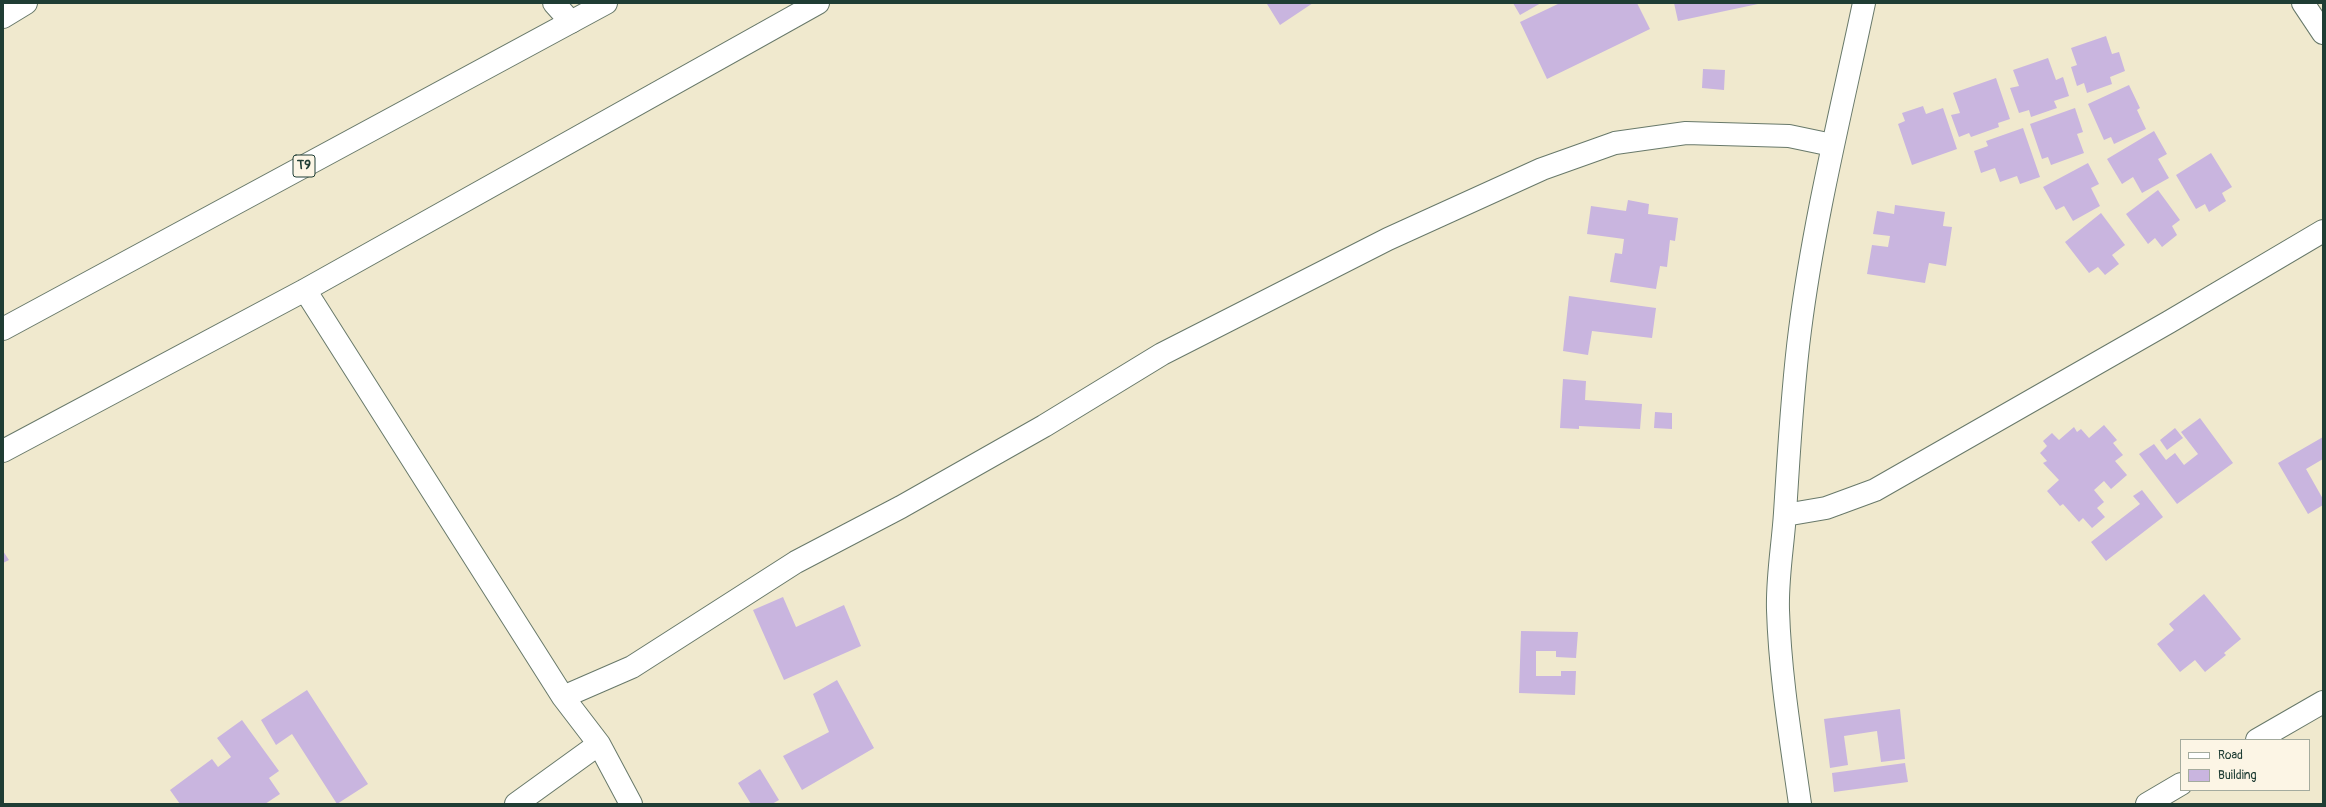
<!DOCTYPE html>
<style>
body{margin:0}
#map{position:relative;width:2326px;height:807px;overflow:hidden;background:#f0e9ce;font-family:Pangolin,sans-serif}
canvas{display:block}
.frame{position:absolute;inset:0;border:4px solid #1f3d34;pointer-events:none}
.legend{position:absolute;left:2180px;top:739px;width:130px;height:52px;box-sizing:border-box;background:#fcf5e5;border:1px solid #a4ab9e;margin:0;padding:5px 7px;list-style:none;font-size:12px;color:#1f3d34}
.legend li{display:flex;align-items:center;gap:8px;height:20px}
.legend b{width:20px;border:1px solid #a4ab9e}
</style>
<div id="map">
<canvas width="2326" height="807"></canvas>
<div class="frame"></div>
<ul class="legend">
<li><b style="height:5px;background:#fff"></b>Road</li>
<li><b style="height:11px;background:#c9b5df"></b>Building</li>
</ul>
</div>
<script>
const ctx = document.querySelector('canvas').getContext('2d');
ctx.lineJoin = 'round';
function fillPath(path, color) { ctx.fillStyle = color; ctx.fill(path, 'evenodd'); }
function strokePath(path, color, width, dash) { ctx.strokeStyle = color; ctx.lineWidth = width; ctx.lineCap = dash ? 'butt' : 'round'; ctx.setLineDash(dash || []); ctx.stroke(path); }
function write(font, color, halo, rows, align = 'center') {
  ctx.font = font + ' Pangolin,sans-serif'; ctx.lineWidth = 4; ctx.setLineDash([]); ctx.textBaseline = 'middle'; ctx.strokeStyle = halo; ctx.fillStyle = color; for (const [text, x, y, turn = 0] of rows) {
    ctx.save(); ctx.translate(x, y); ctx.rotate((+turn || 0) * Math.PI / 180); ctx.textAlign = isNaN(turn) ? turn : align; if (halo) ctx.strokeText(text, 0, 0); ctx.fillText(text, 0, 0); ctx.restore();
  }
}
const building = new Path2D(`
 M1269 3H1313L1280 25 1267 4Z
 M1513 3H1541L1520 15Z
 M1560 3H1637L1650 29 1547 79 1520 22Z
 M1674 3H1758V4L1678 21Z
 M2106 36 2112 54 2119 52 2125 71 2110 77 2112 84 2087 93 2084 83 2077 86 2071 67 2077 65 2071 48Z
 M2048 58 2056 80 2063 77 2069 96 2054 101 2057 108 2031 117 2029 110 2019 113 2010 88 2019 86 2013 70Z
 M1703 69 1725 70 1724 90 1702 88Z
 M1996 78 2010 119 1998 123 1999 127 1971 137 1969 133 1959 137 1951 115 1960 113 1953 93Z
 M2129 85 2140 108 2137 110 2146 129 2114 144 2111 137 2104 140 2088 104Z
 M1923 106 1926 114 1943 108 1957 149 1912 165 1898 124 1905 121 1902 113Z
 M2075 108 2083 132 2077 134 2084 153 2051 165 2048 157 2042 159 2030 124Z
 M2023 128 2040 177 2020 184 2017 176 2000 182 1995 168 1981 173 1974 151 1988 146 1986 141Z
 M2154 131 2167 154 2158 159 2169 178 2142 193 2133 177 2122 184 2107 159Z
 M2211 153 2232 187 2222 193 2226 201 2209 212 2205 204 2196 209 2176 175Z
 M2088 163 2099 184 2091 188 2100 206 2073 221 2064 206 2056 210 2043 187Z
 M2158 190 2180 220 2172 226 2177 235 2162 247 2155 238 2148 244 2126 214Z
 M1628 200 1649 204 1648 214 1678 218 1675 241 1670 240 1667 267 1660 266 1656 289 1610 282 1615 253 1622 254 1624 239 1587 234 1591 206 1626 211Z
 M1895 205 1945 212 1943 226 1952 227 1946 266 1929 263 1925 283 1867 274 1872 245 1888 247 1890 236 1873 234 1877 211 1894 214Z
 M2101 213 2125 245 2112 255 2119 264 2105 275 2098 267 2089 273 2065 242Z
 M1569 296 1656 308 1652 338 1592 331 1588 355 1563 351Z
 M1563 379 1586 381 1585 400 1642 404 1640 429 1579 426V429L1560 428Z
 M1655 412 1672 413V429L1654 428Z
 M2200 418 2233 463 2177 504 2139 454 2154 444 2166 460 2175 453 2184 465 2198 454 2181 432Z
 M2104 425 2117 440 2113 443 2123 455 2115 461 2127 475 2111 489 2104 481 2094 490 2104 502 2097 508 2105 517 2092 528 2083 518 2079 522 2063 504 2060 506 2047 491 2059 480 2043 463 2047 461 2040 453 2047 446 2043 441 2052 433 2059 440 2074 427 2077 432 2081 429 2089 438Z
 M2175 428 2183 438 2167 450 2160 440Z
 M2323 437V459L2306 469 2323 499V505L2308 514 2278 463Z
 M2142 490 2163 517 2106 561 2091 542 2140 504 2133 496Z
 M3 551 9 560 3 563Z
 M2204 594 2241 639 2224 653 2226 655 2205 672 2195 660 2180 672 2157 644 2174 630 2169 624Z
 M783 597 796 627 844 605 861 646 784 680 753 610Z
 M1521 631 1578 632 1576 658 1556 657V651H1536V676H1561V671H1576L1575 695 1519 693Z
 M837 680 874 748 802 790 783 756 829 732 813 694Z
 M307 690 368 784 337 804 292 734 276 745 261 720Z
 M1900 709 1905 759 1881 762 1877 731 1844 736 1848 765 1830 768 1824 719Z
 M242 720 279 771 269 778 280 794 265 804H180L170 790 212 759 218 767 231 757 217 738Z
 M1905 763 1908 782 1834 792 1832 773Z
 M760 769 779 800 772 804H751L738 783Z`);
const minor = new Path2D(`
 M554 3 571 22
 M2303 3 2323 33
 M3 17 26 3
 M305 290 563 697 599 744 631 804
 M3 451 305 290 818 3
 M1785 515 1826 508 1875 490 2169 322 2323 231
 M563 697 632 667 796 562 901 507 1044 426 1162 354 1388 239 1542 169 1615 143 1686 133 1789 136 1832 145
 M2257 740 2323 702
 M516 804 599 744
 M1800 804C1791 740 1780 675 1778 610 1777 577 1783 545 1785 513 1789 452 1792 391 1800 330 1814 220 1841 112 1864 3
 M2147 804 2181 784`);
const trunk = new Path2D(`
 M3 329 606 3`);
const shields = [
 [304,166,22]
];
const shieldNames = [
 ["T9",304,166]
];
fillPath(building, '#c9b5df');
strokePath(minor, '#68796a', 24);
strokePath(trunk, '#68796a', 24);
strokePath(minor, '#fff', 22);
strokePath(trunk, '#fff', 22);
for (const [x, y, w] of shields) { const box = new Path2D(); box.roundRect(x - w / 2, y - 11, w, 22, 3); ctx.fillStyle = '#fcf5e5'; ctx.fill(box); strokePath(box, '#1f3d34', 1); }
write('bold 13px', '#1f3d34', null, shieldNames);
</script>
